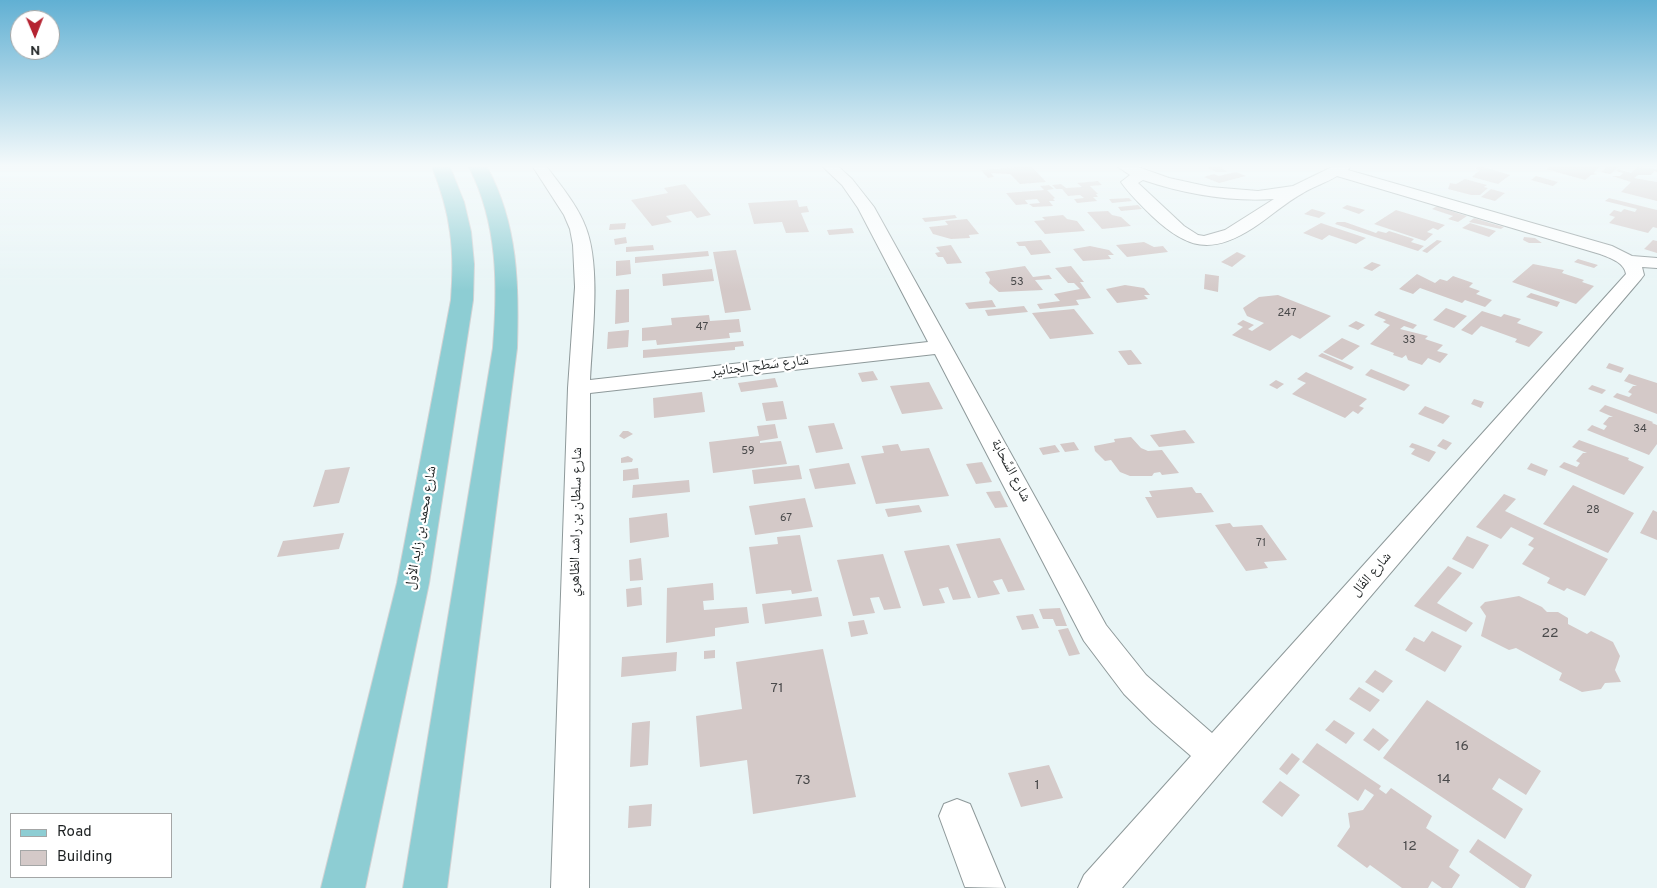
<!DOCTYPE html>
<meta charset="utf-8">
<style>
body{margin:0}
#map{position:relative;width:1657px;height:888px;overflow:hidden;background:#e9f5f6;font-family:Overpass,sans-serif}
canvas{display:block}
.legend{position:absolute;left:10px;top:813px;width:162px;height:65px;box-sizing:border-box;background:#fff;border:1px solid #a4a6a6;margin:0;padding:6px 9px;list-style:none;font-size:15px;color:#1c2021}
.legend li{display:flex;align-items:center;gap:10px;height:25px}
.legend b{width:25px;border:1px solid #a4a6a6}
.north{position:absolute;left:10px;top:10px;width:50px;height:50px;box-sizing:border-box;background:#fff;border:1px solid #a4a6a6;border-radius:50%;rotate:179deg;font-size:14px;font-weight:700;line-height:20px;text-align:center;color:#1c2021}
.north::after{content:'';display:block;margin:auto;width:18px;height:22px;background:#b52432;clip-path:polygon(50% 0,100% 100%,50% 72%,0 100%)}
</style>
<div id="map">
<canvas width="1657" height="888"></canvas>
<ul class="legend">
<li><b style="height:6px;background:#8dcdd3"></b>Road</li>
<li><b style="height:14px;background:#d4c9c8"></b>Building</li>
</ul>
<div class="north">N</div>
</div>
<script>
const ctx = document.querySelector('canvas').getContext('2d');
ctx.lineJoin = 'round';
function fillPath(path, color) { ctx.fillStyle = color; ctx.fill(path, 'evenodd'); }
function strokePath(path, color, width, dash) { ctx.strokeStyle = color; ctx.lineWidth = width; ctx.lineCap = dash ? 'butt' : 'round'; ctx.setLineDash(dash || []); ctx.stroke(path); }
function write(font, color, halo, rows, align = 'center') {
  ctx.font = font + ' Overpass,"Noto Naskh Arabic",sans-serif'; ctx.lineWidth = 4.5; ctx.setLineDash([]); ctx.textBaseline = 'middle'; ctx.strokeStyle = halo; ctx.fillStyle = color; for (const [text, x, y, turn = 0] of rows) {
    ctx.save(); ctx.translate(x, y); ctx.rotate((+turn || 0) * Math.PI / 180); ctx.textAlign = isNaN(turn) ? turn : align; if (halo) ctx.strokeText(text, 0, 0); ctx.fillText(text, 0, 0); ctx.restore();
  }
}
const building = new Path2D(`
 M1016 167H1032L1046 182 1020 184 1010 174 991 173 994 177 988 178 981 170Z
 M1206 167H1222L1227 172H1216Z
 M1478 167H1484L1510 175 1498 184 1472 177 1480 170 1475 169Z
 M1548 167H1600L1593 173 1597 174 1591 175 1585 180 1546 169Z
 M1619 167 1610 174 1601 172 1607 167Z
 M1637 167 1657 169V172L1654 171 1651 175H1638L1634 178 1657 182V201L1621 192 1631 182 1612 176H1620L1623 173 1616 171 1618 169 1631 173Z
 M1236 172 1246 176 1219 183 1204 177 1214 174 1219 176Z
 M1536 176 1558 182 1553 186 1531 180Z
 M1465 179 1487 185 1484 187 1488 188 1480 195H1471L1448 189 1450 183 1456 184Z
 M1098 181 1102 185 1090 186 1098 194H1096L1098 197H1093L1097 201 1077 203 1074 199 1084 198 1080 195 1068 196 1062 189H1056L1052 185 1061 184 1066 188 1082 187 1077 183Z
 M685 184 711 215 697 218 691 211 666 216 672 222 652 226 631 200 668 193 664 188Z
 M1049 185 1054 189 1047 190 1055 198 1053 199 1055 201H1049L1053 206 1033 207 1029 204 1040 203 1037 199 1025 200 1028 204 1016 205 1006 193 1044 190 1040 186Z
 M1491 189 1505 193 1495 201 1481 197Z
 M1129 198 1132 201 1112 203 1109 199Z
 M1609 198 1657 210V228L1653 227 1648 233 1609 223 1615 217 1609 215 1614 210 1621 212 1624 209 1635 212 1637 209 1605 201Z
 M797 200 799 207 807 206 809 212 801 213 809 232 786 233 782 222 754 224 748 203Z
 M1138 205 1142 209 1121 211 1118 207Z
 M1347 205 1365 210 1359 214 1342 208Z
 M1437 206 1457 213 1467 216 1458 222 1448 219 1453 216 1432 209Z
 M1312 209 1326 213 1319 218 1304 214Z
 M1396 210 1445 225 1438 230 1433 228 1427 232 1433 234 1425 241 1374 224Z
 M1108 211 1112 215 1121 217 1131 226 1102 229 1087 212Z
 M955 215 957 218 936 221 925 222 922 218Z
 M1063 215 1067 219 1077 221 1085 231 1045 234 1034 221 1045 220 1042 217Z
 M1474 218 1490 223 1504 227 1501 229 1469 222Z
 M967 219 979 234 969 235 970 238 951 239 933 234 929 227 948 225 945 221Z
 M1337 222H1345L1376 233 1378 231 1386 233 1389 231 1414 239 1411 242 1424 246 1418 251 1335 224Z
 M626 223 625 229 609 230 610 224Z
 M1321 223 1366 238 1356 244 1329 235 1322 240 1303 233Z
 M1470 223 1496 231 1489 237 1462 228Z
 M852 228 854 233 829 235 827 230Z
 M626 237 627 243 615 245 614 239Z
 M1524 237 1535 238 1542 243H1529L1523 240Z
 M1041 240 1051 253 1031 255 1025 246H1019L1016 242Z
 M1437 240 1442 241 1427 253 1422 251Z
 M1653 240 1657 241V253L1644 249Z
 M1144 242 1154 247 1163 246 1168 252 1127 257 1116 245Z
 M653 245 654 250 626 252V247Z
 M951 245 962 263 947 264 943 257H938L935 253 940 252 936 247Z
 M1090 246 1109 250 1114 255H1108L1111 259 1083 261 1073 249Z
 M736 250 751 310 725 313 713 252Z
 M708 251 709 256 635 263V257Z
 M1237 252 1246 256 1232 267 1221 262Z
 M1578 259 1598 265 1594 268 1574 262Z
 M630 260 631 274 616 276V261Z
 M1372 262 1381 265 1372 271 1363 268Z
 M1533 264 1564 270 1562 273 1584 280 1582 282 1594 286 1576 304 1512 282Z
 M1025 266 1033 277 1049 275 1052 279 1035 280 1043 290 999 292 989 283 990 279 985 272Z
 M1071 266 1084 282H1080L1091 298 1076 300 1079 305 1040 309 1037 304 1060 301 1054 294 1080 289 1074 283H1068L1055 268Z
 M712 269 714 281 663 286 662 274Z
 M1205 274 1219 276 1218 292 1204 289Z
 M1417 274 1435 283 1440 279 1447 281 1453 276 1473 283 1469 287 1480 291 1476 294 1492 300 1485 307 1465 300 1462 303 1420 288 1413 294 1399 289Z
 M1125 285 1144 288 1150 295H1144L1148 299 1117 303 1106 289Z
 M629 289V322L615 324 616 290Z
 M1531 293 1560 302 1557 307 1526 297Z
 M1278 295 1331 316 1300 339 1292 335 1270 351 1232 335 1243 327 1237 324 1243 320 1254 325 1248 329 1252 331 1264 323 1247 316 1243 308 1259 297Z
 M992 300 996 307 969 309 965 303Z
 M1024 306 1028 312 988 316 985 310Z
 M1446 308 1467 316 1454 328 1433 320Z
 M1074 309 1094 334 1050 339 1032 313Z
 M1379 311 1417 325 1413 329 1404 326 1400 329 1428 336 1425 339 1443 345 1437 351 1448 354 1440 363 1428 358 1422 365 1408 360 1406 355 1402 358 1393 355 1394 353 1370 344 1390 325 1383 322 1386 320 1374 315Z
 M1482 311 1501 317 1504 314 1521 319 1517 323 1543 332 1529 347 1515 342 1517 339 1481 326 1472 335 1461 330Z
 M709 315 710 321 739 319 741 332 729 333 730 338 657 345 656 340 642 341V328L672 325 671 318Z
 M1356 321 1365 325 1358 330 1348 326Z
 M629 330 628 347 607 349 608 332Z
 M1342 338 1360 346 1342 360 1323 352Z
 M743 341 744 346 735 347V350L643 358V350Z
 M1131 350 1142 364 1128 365 1118 351Z
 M1322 353 1354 367 1351 370 1318 356Z
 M1609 363 1624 368 1621 373 1606 368Z
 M1371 369 1410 385 1404 391 1365 375Z
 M873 371 878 380 862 382 858 373Z
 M1306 372 1367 399 1359 406 1364 408 1358 414 1353 411 1345 418 1292 394 1306 383 1297 379Z
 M1629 374 1657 383V414L1613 397 1617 393 1629 397 1632 394 1628 392 1633 386H1637L1624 381Z
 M775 378 778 387 741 392 738 383Z
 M1276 380 1284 384 1277 389 1269 385Z
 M929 382 943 409 902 414 890 386Z
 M1592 385 1606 390 1602 394 1588 389Z
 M702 392 705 412 654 418 653 398Z
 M1474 399 1484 402 1481 408 1471 404Z
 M783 401 787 419 766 421 762 403Z
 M1605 405 1653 422 1652 423 1657 425V444L1649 455 1587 430 1592 425 1604 430 1607 426 1603 424 1609 417H1613L1599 411Z
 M1425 406 1450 416 1443 424 1418 414Z
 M834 423 843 449 816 453 808 426Z
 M775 424 778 438 760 441V443L781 441 787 464 713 473 709 442 759 436 757 426Z
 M1185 430 1195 443 1159 447 1150 435Z
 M623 431H628L633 434 624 439 619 436Z
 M1131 437 1141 448 1148 451 1162 450 1179 473 1162 475 1160 472 1154 473 1152 476H1130L1120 472 1111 460 1105 461 1095 451 1094 446 1115 442 1114 439Z
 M1443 439 1452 443 1446 450 1437 446Z
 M1579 440 1629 458 1628 460 1644 467 1624 495 1559 467 1564 462 1577 467 1580 463 1576 461 1583 453H1587L1572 447Z
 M1074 442 1079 450 1065 452 1060 444Z
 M1412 443 1418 445 1436 452 1429 462 1411 454 1415 449 1409 447Z
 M898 444 901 451 929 448 949 496 876 504 861 456 884 453 882 446Z
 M1055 445 1060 452 1043 455 1039 448Z
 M628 456 633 459 632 462 621 463V458Z
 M982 462 992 482 976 484 966 464Z
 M849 463 856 484 815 489 809 469Z
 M1531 463 1548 470 1545 476 1527 469Z
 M799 465 802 479 754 484 752 470Z
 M350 467 339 503 313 507 325 470Z
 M638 468 639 479 623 481V470Z
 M689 480 690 492 632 498 633 485Z
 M1573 485 1634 513 1608 553 1543 524Z
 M1192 487 1196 493H1201L1214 512 1157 518 1145 497H1152L1149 491Z
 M1000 491 1008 507 995 508 986 492Z
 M1504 494 1516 499 1505 511 1608 559 1585 596 1567 588 1564 591 1547 583 1550 578 1522 564 1534 548 1528 545 1534 538 1511 527 1501 539 1476 527Z
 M805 498 813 527 755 535 749 506Z
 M919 505 922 512 888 517 885 509Z
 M1653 510 1657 512V540L1640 533Z
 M667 513 669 537 630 543 629 518Z
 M1230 523 1233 527 1262 525 1287 560 1264 562 1268 568 1246 571 1215 525Z
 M344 533 339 549 277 557 283 541Z
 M800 535 812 591 792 594 791 590 756 594 749 547 778 544 777 537Z
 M1467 536 1489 545 1473 569 1452 559Z
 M1000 538 1025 590 1008 592 1002 579 993 581 1000 594 978 598 956 544Z
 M949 545 971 598 953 600 948 587 939 589 945 603 923 606 904 551Z
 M883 554 901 608 884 610 879 597 870 598 875 613 853 616 837 560Z
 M641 558 643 580 630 581 629 560Z
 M1448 566 1462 573 1437 603 1473 623 1466 632 1414 606Z
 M713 583 714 600 703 601 704 610 747 607 749 623 715 628V636L666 643 667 588Z
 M641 587 642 605 627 607 626 589Z
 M1519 596 1542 607 1547 612H1558L1568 618V624L1587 634 1591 631 1613 642 1620 656 1615 670 1621 682 1605 683 1601 689 1582 692 1559 680 1562 673 1516 648 1509 650 1481 636 1486 616 1480 607 1485 602Z
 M818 597 822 616 765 624 762 604Z
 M1060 608 1067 626H1056L1053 619H1043L1039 609Z
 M1033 614 1039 628 1022 630 1016 616Z
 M864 620 868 634 851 637 848 622Z
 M1068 628 1080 654 1069 656 1058 630Z
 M1432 631 1462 646 1445 672 1405 650 1414 637 1424 642Z
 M823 649 856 797 753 814 747 760 700 767 696 716 742 709 736 662Z
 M715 650V658L704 659V651Z
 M677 652 676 671 621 677 622 657Z
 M1375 670 1393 681 1383 693 1365 682Z
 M1359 687 1380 700 1370 712 1349 699Z
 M1427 700 1541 771 1526 795 1499 778 1492 789 1523 809 1505 839 1383 758Z
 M1334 720 1355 733 1346 744 1325 730Z
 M650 721 648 765 630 767 632 723Z
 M1373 728 1389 740 1379 751 1363 740Z
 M1317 743 1381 786 1379 789 1386 794 1391 788 1432 816 1426 828 1459 850 1449 867 1460 875 1452 888H1442L1432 881 1428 888H1402L1370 865 1367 868 1337 846 1350 827 1348 813 1363 810 1374 795 1365 789 1358 801 1302 762Z
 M1292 753 1300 759 1287 775 1279 769Z
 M1049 765 1063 798 1021 807 1008 773Z
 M1280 781 1300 795 1282 817 1262 802Z
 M652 804 651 826 628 828 629 806Z
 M1478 839 1532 875 1525 888H1520L1469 852Z`);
const minor = new Path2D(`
 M533 167H547C561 186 578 206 586 228 601 267 592 337 590 380L928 342 858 208 842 185 823 167H839L852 179 874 207 1106 625 1146 675 1212 733 1626 274C1624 262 1610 258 1600 254L1337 176C1326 183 1314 186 1303 193 1286 202 1270 217 1253 228 1211 255 1187 249 1152 216 1141 205 1130 195 1121 182L1130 175 1118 167H1138L1169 178 1210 187 1258 191 1293 186 1332 167H1350L1348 170 1612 246 1632 256 1657 258V268L1642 267 1644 275 1641 279 1122 888H1078L1084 875 1191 756 1153 723 1124 694 1084 641 935 354 590 393 589 888H551L568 388 575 287 573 245 570 229 564 215ZM1143 180C1185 194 1229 202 1274 199L1225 230 1204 236 1198 235 1184 226 1138 183Z
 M957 799 970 804 1005 888 965 887 939 816 944 804Z`);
const primary = new Path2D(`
 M432 167H450L464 202 471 232 474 264 473 300 429 583 365 888H321L397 583 451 300C455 250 451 214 432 167Z
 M469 167H487C518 224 519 285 517 348L447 888H403L493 348C498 285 498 224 469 167Z`);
const numberNames = [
 ["53",1017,283],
 ["247",1287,314],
 ["47",702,328],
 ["33",1409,341],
 ["34",1640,430],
 ["59",748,452],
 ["28",1593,511],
 ["67",786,519],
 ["71",1261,544]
];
const streetNames = [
 ["شارع سَطح الجنانير",760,367,-7],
 ["شارع السَّحابة",1010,471,62],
 ["شارع سلطان بن راشد الظاهري",577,522,-89],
 ["شارع محمد بن زايد الأول",422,528,-80],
 ["شارع الفَال",1372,575,-49]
];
const nearNumbernames = [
 ["22",1550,634],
 ["71",777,689],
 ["16",1462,747],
 ["14",1444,780],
 ["73",803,781],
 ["1",1037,786],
 ["12",1410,847]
];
fillPath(building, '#d4c9c8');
strokePath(minor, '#8e999a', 2);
strokePath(primary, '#d2d2d3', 2);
fillPath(minor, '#fff');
fillPath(primary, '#8dcdd3');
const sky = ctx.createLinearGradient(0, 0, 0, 291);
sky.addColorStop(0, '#61b0d3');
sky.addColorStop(0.57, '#f5fafb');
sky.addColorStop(1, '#f5fafb00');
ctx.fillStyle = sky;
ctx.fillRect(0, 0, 1657, 291);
write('11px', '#4a4a4b', null, numberNames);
write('14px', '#1c2021', '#fff', streetNames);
write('14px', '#4a4a4b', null, nearNumbernames);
</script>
